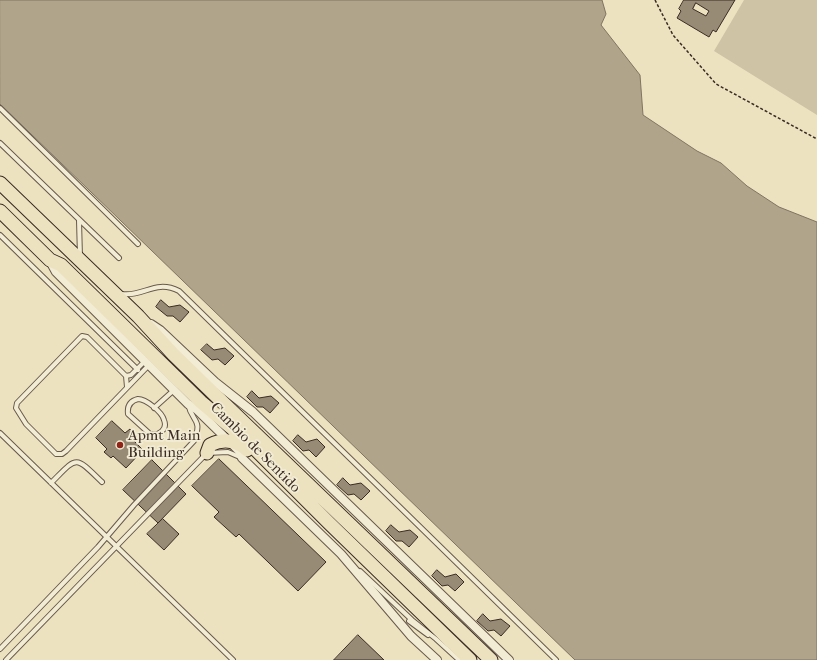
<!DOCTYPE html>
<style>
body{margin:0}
canvas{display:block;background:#ece2bf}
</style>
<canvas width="817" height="660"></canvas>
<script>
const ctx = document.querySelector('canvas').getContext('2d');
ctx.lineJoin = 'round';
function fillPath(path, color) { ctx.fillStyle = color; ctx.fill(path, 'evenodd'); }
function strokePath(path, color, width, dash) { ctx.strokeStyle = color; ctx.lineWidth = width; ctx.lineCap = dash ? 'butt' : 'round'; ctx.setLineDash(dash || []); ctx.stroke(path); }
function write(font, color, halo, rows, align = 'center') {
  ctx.font = font + ' "IM FELL French Canon",serif'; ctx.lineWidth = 3.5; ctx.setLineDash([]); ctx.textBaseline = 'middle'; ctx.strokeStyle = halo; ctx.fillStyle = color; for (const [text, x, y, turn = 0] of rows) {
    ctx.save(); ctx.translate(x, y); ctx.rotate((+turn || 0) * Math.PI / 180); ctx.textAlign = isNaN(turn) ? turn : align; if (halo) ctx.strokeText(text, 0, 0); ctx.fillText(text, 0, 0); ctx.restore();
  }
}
const green = new Path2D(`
 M744 0H817V115L714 51Z`);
const water = new Path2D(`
 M0 0H602L606 14 601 25 640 75 643 115 697 151 721 163 747 186 779 207 817 222V660H575L0 104Z`);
const building = new Path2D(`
 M684 0H735L716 32 713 30 709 37 677 18 681 11 679 9ZM696 3 709 11 706 16 693 9Z
 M161 300 169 307 180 305 189 312 180 322 173 316H167L156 307Z
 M207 344 214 350 225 348 234 356 225 365 218 359 212 360 201 350Z
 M252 391 259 398 271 396 279 403 270 413 263 407H257L247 397Z
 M112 421 125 433 130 429 137 436 133 440 143 450 126 468 113 456 111 458 104 452 107 449 96 438Z
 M298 435 306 442 317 439 325 447 316 457 309 450 303 451 293 441Z
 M219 459 326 562 298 591 239 534 236 537 214 517 219 512 192 486Z
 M152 460 186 494 158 523 123 490Z
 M343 478 350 485 361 483 370 491 361 500 354 494 348 495 337 485Z
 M163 519 179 534 164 550 147 534Z
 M391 525 399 532 410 530 418 537 409 547 402 541H396L386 531Z
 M437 570 445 577 456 574 464 582 455 591 448 585 442 586 432 576Z
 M483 614 490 621 501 619 510 626 501 636 494 630 488 631 477 621Z
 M358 635 384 660H334Z`);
const path = new Path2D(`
 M655 0 673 35 716 84 817 139`);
const service = new Path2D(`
 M0 108 138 244
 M0 143 119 258
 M79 220 80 257
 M0 235 138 370
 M122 294C144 297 155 279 179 291L556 660
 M145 361 131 375 126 376 87 337 82 336 17 403 16 408 26 424 56 454H62L66 451 149 365
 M126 376 127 387
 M138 399C146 399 162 412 164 420 168 430 158 436 150 434L128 414C127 406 130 401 138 399Z
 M154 408 174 390
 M0 433 233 660
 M51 483C78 456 74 455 102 482
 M360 571 412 620 436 639 459 660
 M409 621 428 635
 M0 649 98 547 134 505 194 441C203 418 192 423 188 404
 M6 660 207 453 228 452 242 458`);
const minor = new Path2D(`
 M50 261 56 272 188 404 196 409 239 451 242 458 341 554 411 636 437 660
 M151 324 160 330 215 382 253 412 509 660`);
const primary = new Path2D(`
 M0 183 138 316 173 354 212 392 491 660
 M0 211 50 260 61 265 201 402 246 440 329 523 470 660
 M207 453 210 445C224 438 236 440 247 450`);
const markers = [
 [120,445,4,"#8f2418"]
];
const poiNames = [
 ["Apmt Main",128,436],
 ["Building",128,453]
];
const streetNames = [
 ["Cambio de Sentido",255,448,45]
];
fillPath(green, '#cec3a5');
fillPath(water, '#b0a48b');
strokePath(water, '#817462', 1);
fillPath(building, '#978b75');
strokePath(building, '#3b2c25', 1);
strokePath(service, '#675a4c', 6);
strokePath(minor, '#675a4c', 10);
strokePath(primary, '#3b2c25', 15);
strokePath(path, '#3b2c25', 1.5, [3, 2]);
strokePath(service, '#f3ecd5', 4);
strokePath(minor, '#f3ecd5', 8);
strokePath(primary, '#ece2bf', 13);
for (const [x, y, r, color] of markers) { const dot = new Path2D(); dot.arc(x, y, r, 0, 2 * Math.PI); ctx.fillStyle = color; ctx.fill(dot); strokePath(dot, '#f3ecd5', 1.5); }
write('15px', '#3b2c25', '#f3ecd5', poiNames, 'left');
write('15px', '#3b2c25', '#f3ecd5', streetNames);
</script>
